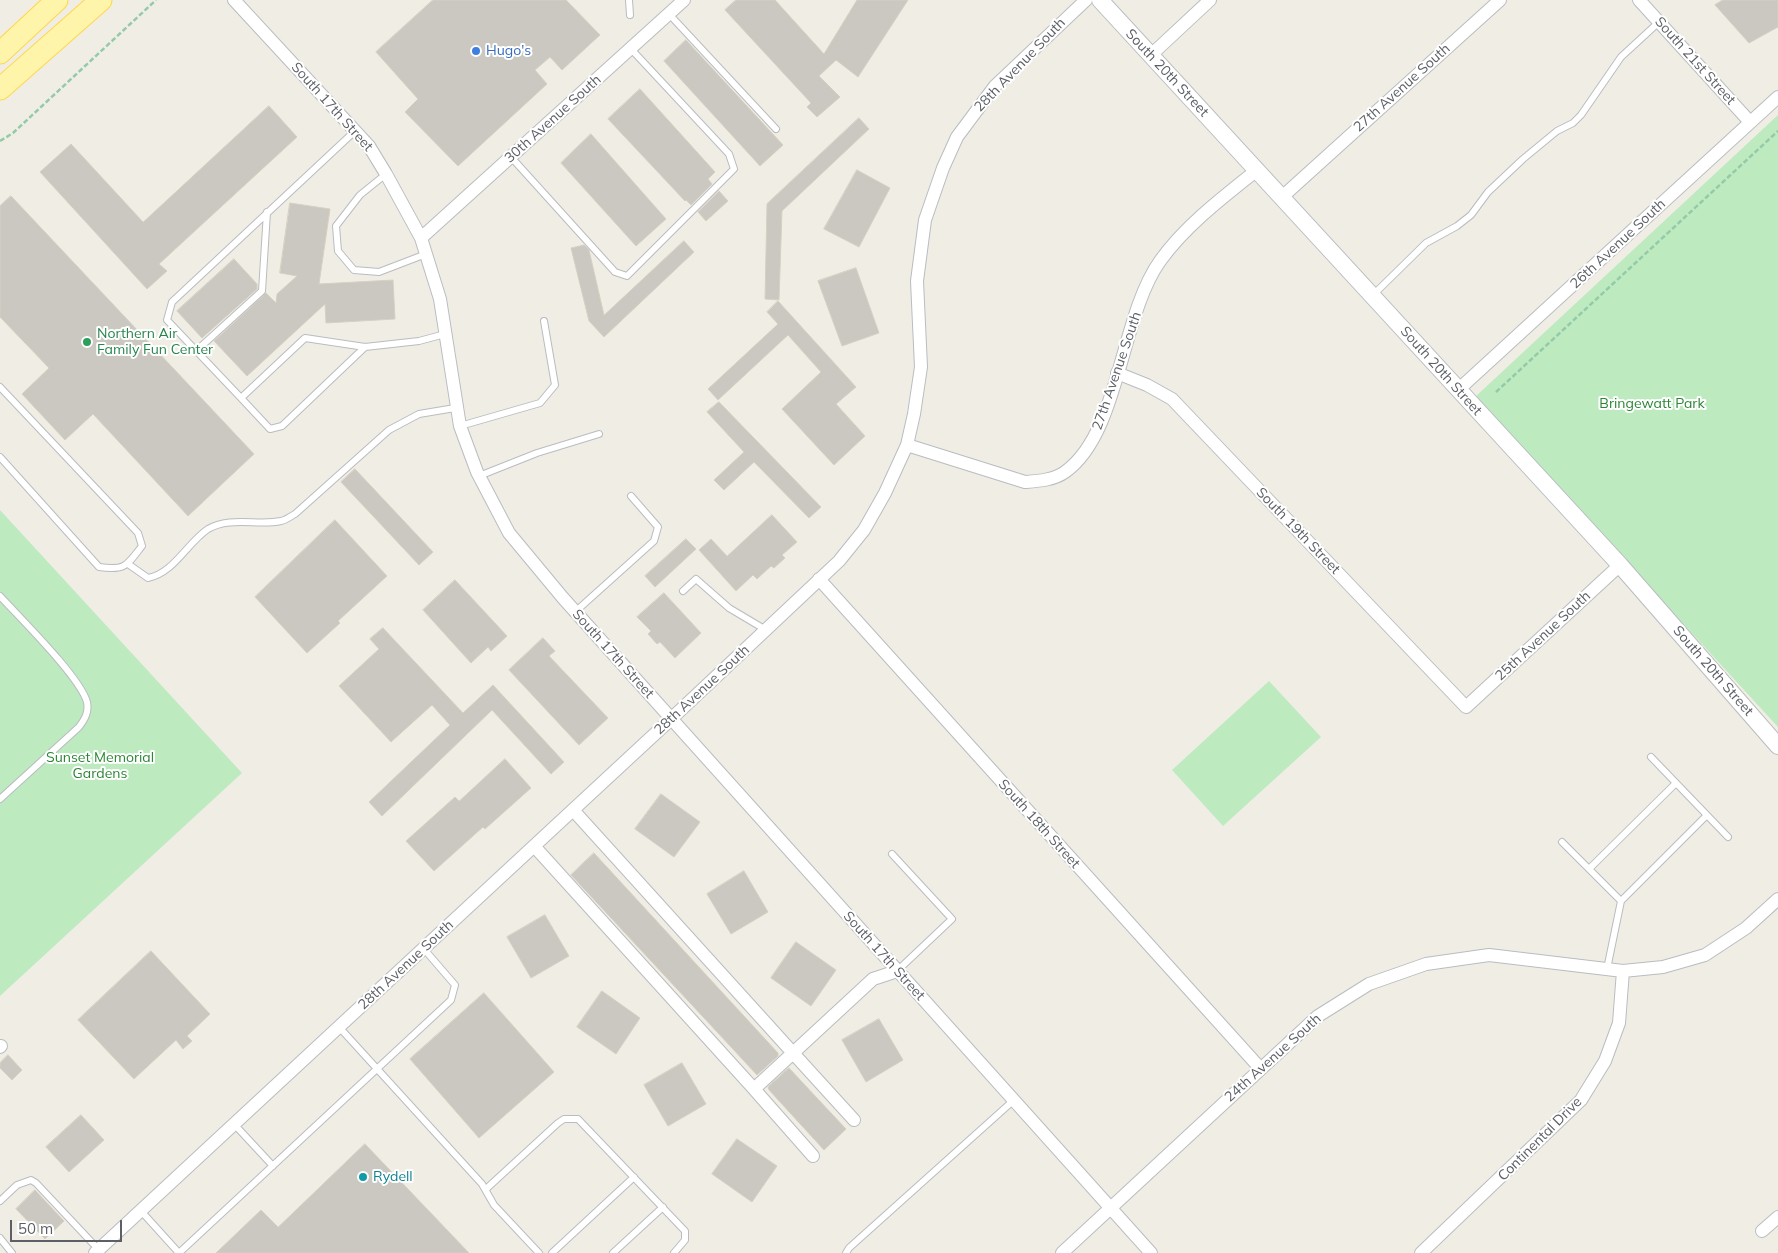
<!DOCTYPE html>
<style>
body{margin:0}
#map{position:relative;width:1778px;height:1253px;overflow:hidden;background:#f0eee4;font-family:Mulish,sans-serif}
canvas{display:block}
.scale{position:absolute;left:10px;top:1220px;width:112px;height:22px;box-sizing:border-box;border:2px solid #5c6066;border-top:0;padding-left:6px;font-size:15px;line-height:18px;white-space:nowrap;color:#5c6066;-webkit-text-stroke:4px #fff;paint-order:stroke}
</style>
<div id="map">
<canvas width="1778" height="1253"></canvas>
<div class="scale">50 m</div>
</div>
<script>
const ctx = document.querySelector('canvas').getContext('2d');
ctx.lineJoin = 'round';
function fillPath(path, color) { ctx.fillStyle = color; ctx.fill(path, 'evenodd'); }
function strokePath(path, color, width, dash) { ctx.strokeStyle = color; ctx.lineWidth = width; ctx.lineCap = dash ? 'butt' : 'round'; ctx.setLineDash(dash || []); ctx.stroke(path); }
function write(font, color, halo, rows, align = 'center') {
  ctx.font = font + ' Mulish,sans-serif'; ctx.lineWidth = 4; ctx.setLineDash([]); ctx.textBaseline = 'middle'; ctx.strokeStyle = halo; ctx.fillStyle = color; for (const [text, x, y, turn = 0] of rows) {
    ctx.save(); ctx.translate(x, y); ctx.rotate((+turn || 0) * Math.PI / 180); ctx.textAlign = isNaN(turn) ? turn : align; if (halo) ctx.strokeText(text, 0, 0); ctx.fillText(text, 0, 0); ctx.restore();
  }
}
const green = new Path2D(`
 M1778 115V727L1475 397Z
 M0 510 242 773 0 996Z
 M1269 681 1321 737 1223 826 1172 770Z`);
const building = new Path2D(`
 M433 0H566L600 35 562 70 550 57 535 70 547 84 458 166 405 112 418 99 376 52Z
 M736 0H775L824 54 857 0H908L858 77 836 60 819 76 840 97 817 117 807 107 811 103 725 10Z
 M1723 0H1778V27L1749 43 1715 5Z
 M686 40 783 145 760 166 664 61Z
 M640 89 715 172 708 179 712 184 691 205 686 200 685 201 608 119Z
 M269 106 297 137 159 264 167 271 147 289 40 172 71 144 143 222Z
 M859 118 869 129 782 211 779 300 765 299 767 204Z
 M591 134 666 219 636 246 561 163Z
 M857 170 890 188 859 247 824 229Z
 M719 191 728 201 706 221 698 212Z
 M11 196 254 454 188 516 93 414 65 440 22 394 49 368 0 317V206Z
 M290 203 330 209 319 284 393 280 395 319 326 323 325 304 247 376 214 341 266 293 276 303 277 294 297 276 280 273Z
 M684 241 694 252 604 337 589 321 571 248 584 245 589 250 604 315Z
 M234 259 257 284V289L202 338 177 311Z
 M856 268 879 333 842 346 818 281Z
 M778 301 856 387 836 404 865 436 834 465 782 409 821 372 788 335 718 400 708 389 778 324 767 312Z
 M719 402 821 507 809 518 754 462 724 490 714 480 744 452 707 412Z
 M355 469 433 552 419 565 341 482Z
 M772 515 797 542 782 555 785 558 774 568 771 566 757 579 753 575 736 591 699 550 711 539 727 556Z
 M335 520 387 576 338 621 340 623 307 653 255 597Z
 M686 539 696 549 655 587 645 576Z
 M455 580 507 636 491 651 488 647 471 663 423 610Z
 M664 593 701 633 675 658 660 642 657 644 648 634 651 631 637 617Z
 M383 628 463 713 493 685 564 762 551 774 492 710 382 816 369 802 450 725 432 705 391 742 339 686 379 649 370 639Z
 M543 638 555 651 549 656 608 718 579 745 509 670Z
 M505 759 531 788 485 829 483 827 434 871 406 841 455 797 459 801Z
 M661 794 700 822 674 857 635 829Z
 M594 853 778 1053V1056L757 1075 571 875Z
 M744 871 768 912 731 934 707 894Z
 M545 915 569 956 531 978 507 937Z
 M796 942 836 970 811 1006 771 978Z
 M151 951 210 1014 187 1036 192 1041 183 1049 176 1040 134 1079 78 1020Z
 M602 991 640 1018 616 1054 577 1027Z
 M484 993 554 1072 479 1138 410 1059Z
 M879 1019 903 1060 866 1082 842 1040Z
 M8 1055 22 1070 12 1080 0 1068V1063Z
 M682 1063 706 1104 668 1126 644 1085Z
 M789 1068 846 1129 824 1150 769 1090 768 1087Z
 M81 1115 104 1140 69 1172 46 1147Z
 M737 1139 777 1166 752 1202 712 1174Z
 M365 1144 469 1253H216L261 1210 278 1227Z
 M35 1190 64 1221 45 1239 16 1209Z`);
const path = new Path2D(`
 M0 141 13 133 156 0
 M1496 392 1778 131`);
const service = new Path2D(`
 M629 0 630 15
 M669 14 776 129
 M355 131 172 302 167 320 241 398 305 338 365 347 419 341 445 334
 M511 157 615 272 627 276 734 169 729 154 631 49
 M386 174 360 195 336 226 338 251 354 270 379 272 426 254
 M1372 296 1426 243 1457 226 1471 215 1488 192 1523 159 1557 131 1573 123 1581 115 1621 57 1659 22
 M196 351 262 291 267 212
 M0 387 138 533 142 546C127 565 126 571 99 567L0 457
 M241 398 270 429 282 426 365 347
 M460 426 540 403 555 385 544 321
 M479 476 537 453 599 434
 M128 564 148 578C174 573 187 543 208 529 230 516 258 526 281 521 286 520 291 516 295 514L389 430 419 414 455 408
 M683 591 696 579 729 608 766 630
 M0 596C20 618 80 677 87 702 89 712 85 719 79 727L0 799
 M575 612 654 541 658 527 631 496
 M1651 757 1728 837
 M1562 842 1621 901
 M892 854 952 919 897 971
 M1589 869 1676 783
 M1607 969 1621 901 1707 815
 M339 1027 482 1184 494 1205 539 1253
 M234 1124 273 1166
 M486 1189 558 1123 564 1119H578L685 1231V1240L674 1253
 M0 1201 17 1185 31 1180 36 1183 99 1250
 M141 1211 179 1253
 M0 1238 12 1253
 M179 1253 451 1000 455 985 424 949
 M552 1253 634 1177
 M613 1253 663 1207
 M846 1253 849 1248 1014 1100`);
const minor = new Path2D(`
 M234 0 369 146 386 174 421 238 440 299 460 426 477 472 509 533 563 598 1151 1253
 M1639 0 1750 122
 M1151 55 1210 0
 M1282 197 1500 0
 M421 238 684 0
 M1117 373 1147 385 1172 399 1466 707 1620 565
 M1458 390 1778 97
 M907 445 1025 482C1038 481 1054 480 1065 472 1120 433 1120 317 1160 261 1185 226 1223 197 1257 170
 M819 579 1260 1068
 M573 810 793 1053 754 1089 813 1156
 M534 846 754 1089
 M0 1047 1 1046
 M854 1120 793 1053 873 979 897 971
 M1762 1231 1778 1217
 M95 1253 671 719 839 561 864 530 885 493 907 445 914 414 921 367 917 281 925 220 943 168 957 137 995 86 1086 0
 M1062 1253 1318 1016 1369 984 1426 964 1489 955 1623 971 1663 967 1705 955 1746 928 1778 899
 M1421 1253 1581 1100 1605 1061 1619 1023 1623 971`);
const tertiary = new Path2D(`
 M1100 0 1620 565 1778 746`);
const primary = new Path2D(`
 M0 53 57 0
 M0 89 101 0`);
const markers = [
 [476,51,5,"#3f7fe0"],
 [87,342,5,"#2e9e5b"],
 [363,1177,5,"#0f9aa8"]
];
const shopNames = [
 ["Hugo's",486,51]
];
const streetNames = [
 ["South 21st Street",1695,61,48],
 ["28th Avenue South",1020,65,-46],
 ["South 20th Street",1167,73,47],
 ["27th Avenue South",1402,88,-42],
 ["South 17th Street",332,107,48],
 ["30th Avenue South",553,119,-42],
 ["26th Avenue South",1618,244,-43],
 ["27th Avenue South",1117,371,-71],
 ["South 20th Street",1441,371,48],
 ["South 19th Street",1298,531,46],
 ["25th Avenue South",1543,636,-43],
 ["South 17th Street",613,654,48],
 ["South 20th Street",1713,671,49],
 ["28th Avenue South",702,690,-43],
 ["South 18th Street",1039,824,48],
 ["South 17th Street",884,956,48],
 ["28th Avenue South",406,965,-43],
 ["24th Avenue South",1273,1058,-42],
 ["Continental Drive",1540,1139,-45]
];
const leisureNames = [
 ["Northern Air",97,334],
 ["Family Fun Center",97,350]
];
const parkNames = [
 ["Bringewatt Park",1652,404],
 ["Sunset Memorial",100,758],
 ["Gardens",100,774]
];
const cultureNames = [
 ["Rydell",373,1177]
];
fillPath(green, '#beeac0');
fillPath(building, '#cbc8c1');
strokePath(building, '#d6d0c2', 1);
strokePath(service, '#b9bcc1', 8);
strokePath(minor, '#b9bcc1', 14);
strokePath(tertiary, '#b9bcc1', 18);
strokePath(primary, '#ffd64e', 23);
strokePath(path, '#94caa7', 2.5, [5, 2.5]);
strokePath(service, '#fff', 6);
strokePath(minor, '#fff', 12);
strokePath(tertiary, '#fff', 16);
strokePath(primary, '#fff5aa', 21);
for (const [x, y, r, color] of markers) { const dot = new Path2D(); dot.arc(x, y, r, 0, 2 * Math.PI); ctx.fillStyle = color; ctx.fill(dot); strokePath(dot, '#fff', 2); }
write('14px', '#366cbe', '#fff', shopNames, 'left');
write('14px', '#5c6066', '#fff', streetNames);
write('14px', '#27864d', '#fff', leisureNames, 'left');
write('14px', '#2b8634', '#fff', parkNames);
write('14px', '#0d838f', '#fff', cultureNames, 'left');
</script>
